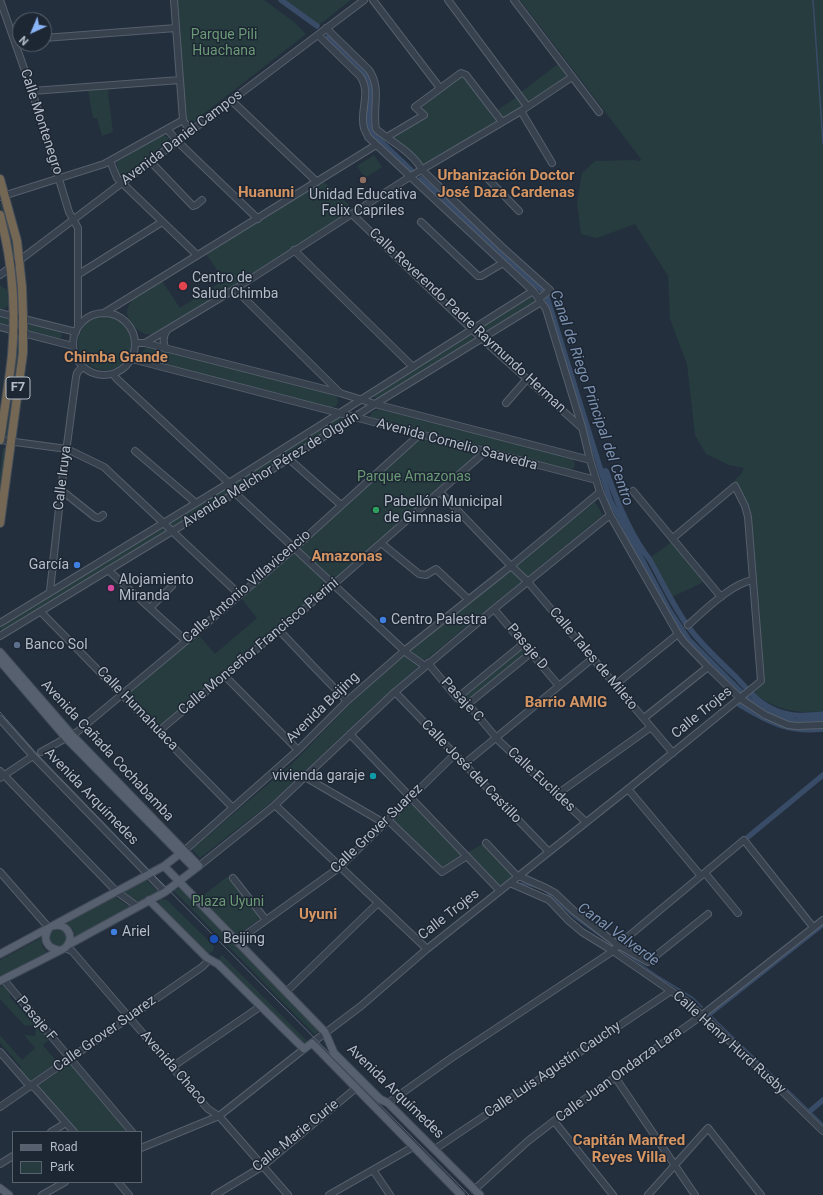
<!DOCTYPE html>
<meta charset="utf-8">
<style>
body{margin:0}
#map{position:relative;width:823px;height:1195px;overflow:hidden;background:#242f3e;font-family:Roboto,sans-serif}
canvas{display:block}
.legend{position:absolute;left:12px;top:1131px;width:130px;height:52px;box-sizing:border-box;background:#1d2633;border:1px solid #59626f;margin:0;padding:5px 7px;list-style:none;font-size:12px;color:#b4bcc9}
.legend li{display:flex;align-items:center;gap:8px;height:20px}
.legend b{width:20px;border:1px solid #59626f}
.north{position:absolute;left:12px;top:12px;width:40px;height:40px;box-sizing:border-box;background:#1d2633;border:1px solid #59626f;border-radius:50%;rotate:224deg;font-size:11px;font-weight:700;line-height:16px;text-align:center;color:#b4bcc9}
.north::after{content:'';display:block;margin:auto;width:14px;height:18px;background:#8ab4f8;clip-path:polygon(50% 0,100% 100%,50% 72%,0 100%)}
</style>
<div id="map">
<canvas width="823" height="1195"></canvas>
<ul class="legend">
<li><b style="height:5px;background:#56606e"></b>Road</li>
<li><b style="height:11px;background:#263c3f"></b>Park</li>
</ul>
<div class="north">N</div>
</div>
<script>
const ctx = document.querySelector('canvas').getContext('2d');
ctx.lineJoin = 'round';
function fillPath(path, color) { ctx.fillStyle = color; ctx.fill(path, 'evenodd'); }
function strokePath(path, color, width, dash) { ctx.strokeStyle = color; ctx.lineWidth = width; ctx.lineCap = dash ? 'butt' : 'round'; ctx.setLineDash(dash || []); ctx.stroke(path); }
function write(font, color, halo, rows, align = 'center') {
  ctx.font = font + ' Roboto,sans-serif'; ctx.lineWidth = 3; ctx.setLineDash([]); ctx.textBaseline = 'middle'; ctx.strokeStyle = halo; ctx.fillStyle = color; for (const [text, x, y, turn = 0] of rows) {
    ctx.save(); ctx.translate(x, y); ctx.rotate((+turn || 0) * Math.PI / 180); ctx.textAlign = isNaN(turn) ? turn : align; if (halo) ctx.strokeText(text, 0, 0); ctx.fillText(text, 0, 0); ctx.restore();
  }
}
const green = new Path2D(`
 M177 0H264L294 22 306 34 201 116 194 122 189 121 186 117Z
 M285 0H351L319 25Z
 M520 0H823V711C794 714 777 710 753 693L764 682 749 511 737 484 734 481 741 474 744 468 729 465 706 454 695 435 687 364 670 319 668 276 635 224 597 238 581 234 577 202 582 173 595 161 633 160 640 161 641 159Z
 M558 64 567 76 566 79 527 102 521 92Z
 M461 76H464L497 119 496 121 423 166 394 138 398 135 426 118 427 115 422 107 423 104Z
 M110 88 108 92 113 132 102 136 97 118H93L88 90Z
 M517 97 522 104 521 107 503 119 496 111Z
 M163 135 168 137 169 141 124 176H120L116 162Z
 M374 155 382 167 365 178 357 166Z
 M323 181 355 210 157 333C142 339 133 327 127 314 127 296 149 289 162 281L180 308 224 280 206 254Z
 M2 201 4 203 16 253 14 255 12 254 0 204Z
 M16 273 18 275 19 312H17L15 274Z
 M0 285 7 290 9 304 6 308 0 310Z
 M531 297 535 301 482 334 478 330Z
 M78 343a27 27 0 1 1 54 0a27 27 0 1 1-54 0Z
 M0 316 8 319 9 321 8 324 5 325 0 324Z
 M31 324 61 331 62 336 59 339 30 332 27 329 28 326Z
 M471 335 474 339 378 399 372 396Z
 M17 336 20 337 8 437H5Z
 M146 348H150L333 394 337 397 338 402 336 406 331 408 144 360 142 359 141 353Z
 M380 409 572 458 574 462 575 466 570 471 372 420 370 417C371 411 375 410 380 409Z
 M340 417 346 418V420L237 487 235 483Z
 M425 439 477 452 475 457 335 579 333 580 300 550 299 546 400 456 420 440Z
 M3 448H6L0 496V474Z
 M226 488 229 493 173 526 169 523Z
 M595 502 603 515 428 658C421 661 416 656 409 652Z
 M162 527 166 531 1 632 0 625Z
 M673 541 706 581 672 597 651 557Z
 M292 553H295L328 583V586L163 725 158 724 132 697 130 692 198 634 215 654 257 618 241 598Z
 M521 649H524L526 652 525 655 469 699 467 698 466 692Z
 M405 655 419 666 378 702 273 801 200 858 192 849 293 763 350 704Z
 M408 805H413L460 852 461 854C458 860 447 866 441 867L394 822V818Z
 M484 843 511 872V877C507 881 502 887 496 883L467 853Z
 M228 876 260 919 239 934H236L200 898Z
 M146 880 159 892 139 902 124 892Z
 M180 887 319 1031 315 1035 174 891Z
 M115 897 130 907 75 937 73 929 67 923Z
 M161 899 167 900 214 946 213 951 209 954 206 953 159 906V901Z
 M49 937a9 9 0 1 1 18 0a9 9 0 1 1-18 0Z
 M41 938 42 946 47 952 0 978V960Z
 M222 955 307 1041 303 1045 219 958Z
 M4 985 10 993V997L31 1021H36L51 1038 43 1045 58 1063 30 1082 18 1070 21 1067 0 1043V1035L22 1060 35 1048 24 1035 35 1036 36 1026 24 1025 0 999V987Z
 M69 1065H71L128 1132H77L39 1089V1085Z`);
const stream = new Path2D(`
 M813 0 823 143
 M521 883 542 889
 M545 891 575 918 614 946
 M621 950 659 977 693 998 702 1007
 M709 1014 823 1124`);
const canal = new Path2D(`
 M281 0 317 26
 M328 37C341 50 371 72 371 92 371 105 365 119 371 132L412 171
 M421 179 542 290 547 297 610 500 669 610 689 640 747 698 761 709 772 714 795 721 823 719
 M601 471H606L607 473C617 502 631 536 650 560 663 583 674 608 690 629 703 646 720 662 736 677 748 690 758 703 775 710 791 717 806 716 823 714
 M740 705C768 722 789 733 823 729
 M748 837 823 775
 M709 1014 823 924
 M810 1111 823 1100`);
const minor = new Path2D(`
 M0 0 32 91 69 212 78 228V327
 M174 0 183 120 190 131
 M373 0 440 88
 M448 0 527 106
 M514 0 599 112
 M326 28 369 70C382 89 372 108 376 129 391 142 413 152 422 170L502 247 550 290 539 299
 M318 35 360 76C372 93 359 111 364 128 365 131 367 134 368 137L533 291 546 309 582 427 590 460 600 492 610 515 678 634 684 642 708 667 741 699 765 715 788 725 797 726 823 725
 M44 38 176 28
 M32 91 180 80
 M231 100 317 182
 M521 111 552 163
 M167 129 177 141 258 219
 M387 137 424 115 415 107 461 73 466 75 502 122
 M110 161 117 178 197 255
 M151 162 193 206 196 205 202 200
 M489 180 519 211
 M0 197 104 164 183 120
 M352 214 481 338 581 427
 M421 222 478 276H481L503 263
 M294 250 413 367
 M79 274 162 222
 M0 275 364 0
 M235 289 340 393
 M73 344a31 31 0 1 1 62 0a31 31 0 1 1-62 0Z
 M0 313 76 332
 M104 313 376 145
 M0 327 73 346
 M136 343H145L340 393 375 404 590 460
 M145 343 235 289 411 176 521 111 572 77
 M166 349C162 342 163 336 167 330
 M132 359 596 480
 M113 374 117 379 229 483 235 493 408 654 425 666
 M506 403 527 379
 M0 440 67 449 104 467 240 595
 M135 451 196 503
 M289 459 341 505
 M61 490 95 517 99 518 103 515
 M633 491 721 597
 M440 492 511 566 528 582 673 753
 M381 543 419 574 426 575 436 569 468 599
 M108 570 186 641
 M50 591 61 490 76 377 77 373 82 367
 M150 608 172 586
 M494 609 559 686
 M41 612 233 808
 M0 623 229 483 533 291
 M688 625C704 611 732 583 753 580
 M279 630 313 666 347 701
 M0 636 235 493 375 404 541 302
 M428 663 457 698 468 704 499 741 586 822
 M225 676 298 750
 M615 685 678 634
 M395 692 549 852
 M457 698 523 644
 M468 704 532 652
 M644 718 708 667
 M0 719 33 756 165 892
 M159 731 334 584 486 451
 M350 734 500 891
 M41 752 77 732 186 641 291 551 419 435
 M464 764 593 658
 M0 771 116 891 138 907
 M305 777 384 823
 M0 778 33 756
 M628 789 701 876
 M556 795 651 727
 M275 805 427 949
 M388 820 442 872 467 856
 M486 843 518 877
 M184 851 298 750 347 701 404 651 511 566 600 492
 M199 866 275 805 395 692 494 609 610 515
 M0 872 49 928
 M705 873 738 913
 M519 876 546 888 555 893 574 911 618 945 648 962 708 914
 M233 878 266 920
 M510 883 549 900 569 921 582 932 613 951 687 1002 746 1056 823 1131
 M237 941 340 867 454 755
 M65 948 72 951 208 1109 219 1116 288 1195
 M4 980 132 1132
 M286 992 378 903
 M312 1043 361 1006 427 949 628 789 761 681 748 517 745 506 735 486 673 538
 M0 1052 27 1083 36 1089 74 1132
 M172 1067 261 1006
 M615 1077 695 1195
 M388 1103 450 1059 613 951 618 945 744 840 813 927
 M0 1107 202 967 209 960
 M554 1121 613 1195
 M51 1132 66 1123
 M141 1148 219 1116 304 1049
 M435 1149 671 991
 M0 1164 13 1156
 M373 1170 390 1195
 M118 1182 129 1195
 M474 1190 528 1141 554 1121 701 1016 823 920
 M42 1195 65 1182
 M215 1195 263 1166 356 1088
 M329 1195 413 1147
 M648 1195 708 1128 761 1195`);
const major = new Path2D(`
 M0 652 72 735 199 866 165 892 68 945
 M0 661 66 738 195 869
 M164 866 325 1032 334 1053 380 1099 388 1103 480 1195
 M149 900 207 958 218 964 304 1049 312 1043 461 1195
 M54 925 164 866 182 852
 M49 928C42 939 47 948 58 950
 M0 954 52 926C67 922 76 937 65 948L0 981
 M0 1188 9 1195`);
const highway = new Path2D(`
 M0 179 17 241 22 287 23 318V353L0 523
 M0 215C12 259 16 309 12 355 9 383 4 412 0 440`);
const tram = new Path2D(`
 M0 712 37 754 152 873 469 1195`);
const markers = [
 [363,180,4,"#8d6e63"],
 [183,286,5,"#e0444e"],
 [376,510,4,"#2e9e5b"],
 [77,565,4,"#3f7fe0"],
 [111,588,4,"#d1479c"],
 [383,620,4,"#3f7fe0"],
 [17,645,4,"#5c6f8a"],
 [373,776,4,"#0f9aa8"],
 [114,932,4,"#3f7fe0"],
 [214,939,5,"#1a4fb4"]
];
const shields = [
 [18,388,24]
];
const shieldNames = [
 ["F7",18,388]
];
const parkNames = [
 ["Parque Pili",224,35],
 ["Huachana",224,51],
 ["Parque Amazonas",414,477],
 ["Plaza Uyuni",228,902]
];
const streetNames = [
 ["Calle Montenegro",41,122,72],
 ["Avenida Daniel Campos",182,138,-37],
 ["Calle Reverendo Padre Raymundo Herman",467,321,43],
 ["Avenida Cornelio Saavedra",457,445,15],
 ["Avenida Melchor Pérez de Olguín",271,470,-32],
 ["Calle Iruya",63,478,-83],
 ["Calle Antonio Villavicencio",247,587,-41],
 ["Calle Monseñor Francisco Pierini",259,647,-40],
 ["Pasaje D",527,647,50],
 ["Calle Tales de Mileto",593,659,50],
 ["Pasaje C",462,700,47],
 ["Avenida Beijing",323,708,-44],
 ["Calle Humahuaca",137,709,46],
 ["Calle Trojes",702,713,-39],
 ["Avenida Cañada Cochabamba",107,751,47],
 ["Calle José del Castillo",471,772,46],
 ["Calle Euclides",541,780,43],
 ["Avenida Arquímedes",91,797,46],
 ["Calle Grover Suarez",377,829,-44],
 ["Calle Trojes",449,915,-38],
 ["Pasaje F",36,1019,50],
 ["Calle Grover Suarez",105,1034,-35],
 ["Calle Henry Hurd Rusby",729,1043,42],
 ["Avenida Chaco",173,1068,49],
 ["Calle Luis Agustín Cauchy",553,1070,-34],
 ["Calle Juan Ondarza Lara",619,1075,-36],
 ["Avenida Arquímedes",395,1092,44],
 ["Calle Marie Curie",296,1136,-39]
];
const poiNames = [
 ["Unidad Educativa",363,195,"center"],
 ["Felix Capriles",363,211,"center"],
 ["Centro de",192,278],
 ["Salud Chimba",192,294],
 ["Pabellón Municipal",384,502],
 ["de Gimnasia",384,518],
 ["García",69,565,"right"],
 ["Alojamiento",119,580],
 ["Miranda",119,596],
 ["Centro Palestra",391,620],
 ["Banco Sol",25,645],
 ["vivienda garaje",365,776,"right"],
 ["Ariel",122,932],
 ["Beijing",223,939]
];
const neighbourhoodNames = [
 ["Urbanización Doctor",506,176],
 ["José Daza Cardenas",506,193],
 ["Huanuni",266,193],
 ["Chimba Grande",116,358],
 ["Amazonas",347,557],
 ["Barrio AMIG",566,703],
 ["Uyuni",318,915],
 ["Capitán Manfred",629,1141],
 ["Reyes Villa",629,1158]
];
const waterNames = [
 ["Canal de Riego Principal del Centro",591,398,71],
 ["Canal Valverde",618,935,36]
];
fillPath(green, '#263c3f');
strokePath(stream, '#394c67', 1.5);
strokePath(canal, '#394c67', 5.5);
strokePath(minor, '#565f6c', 8);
strokePath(major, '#414a57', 9);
strokePath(highway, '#434c59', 10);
strokePath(minor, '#38414e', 6);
strokePath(major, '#56606e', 7);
strokePath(highway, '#746855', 8);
strokePath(tram, '#5a6575', 1);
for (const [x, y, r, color] of markers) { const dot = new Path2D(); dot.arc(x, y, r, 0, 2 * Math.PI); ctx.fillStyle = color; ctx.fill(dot); strokePath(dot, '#1d2633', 1.5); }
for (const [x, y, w] of shields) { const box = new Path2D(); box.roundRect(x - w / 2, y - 11, w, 22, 3); ctx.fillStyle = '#1d2633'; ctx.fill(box); strokePath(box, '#b4bcc9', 1); }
write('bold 13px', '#b4bcc9', null, shieldNames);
write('14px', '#6b9a76', '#1d2633', parkNames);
write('14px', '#b4bcc9', '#1d2633', streetNames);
write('14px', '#b4bcc9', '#1d2633', poiNames, 'left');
write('bold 15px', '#d59563', '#1d2633', neighbourhoodNames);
write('italic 15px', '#7c92b1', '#1d2633', waterNames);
</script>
